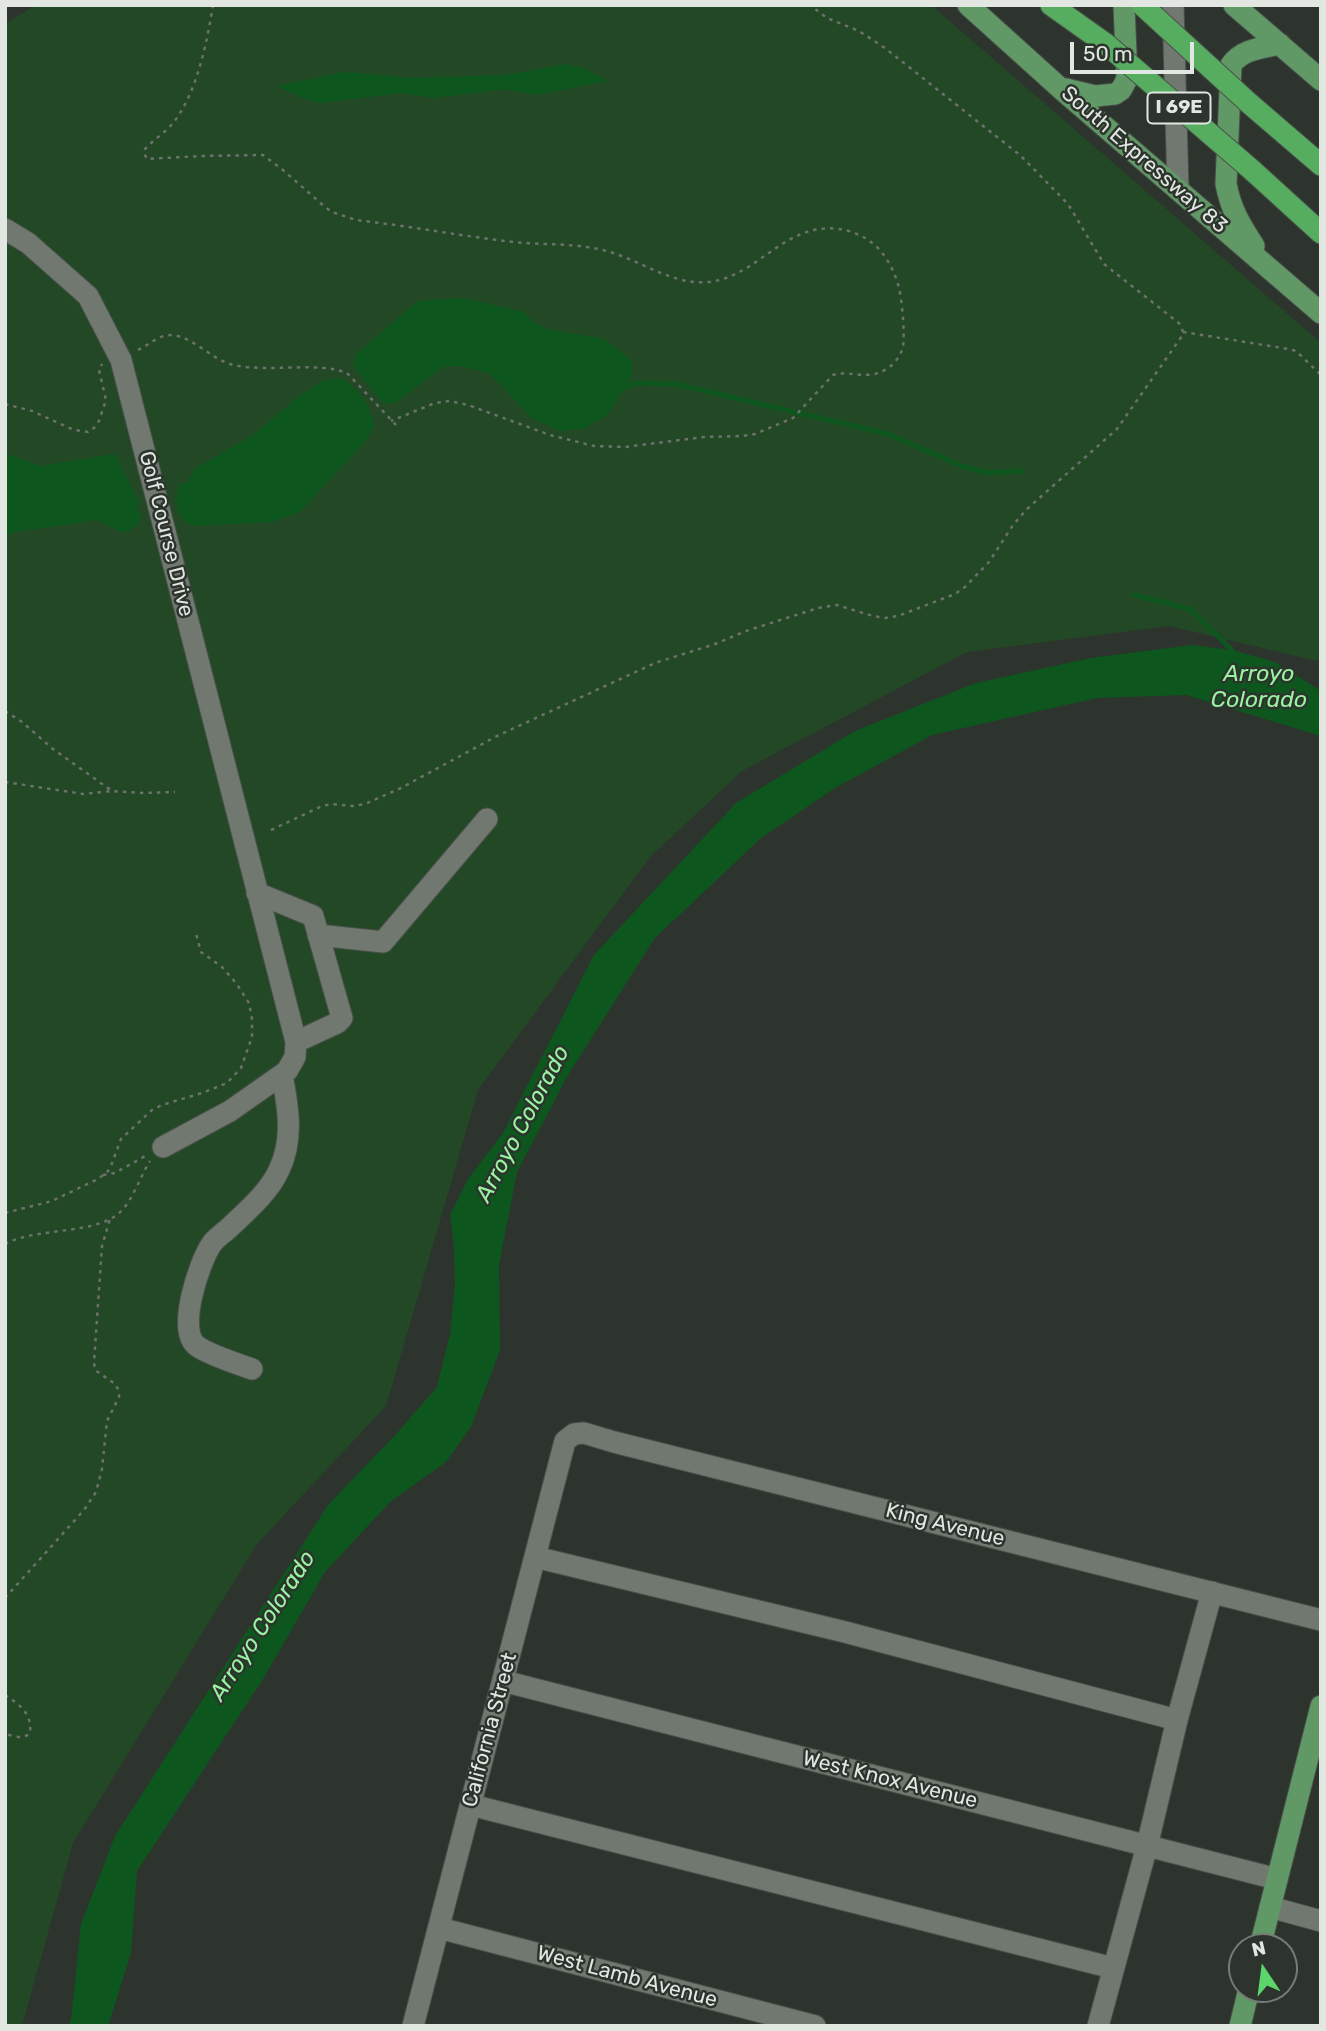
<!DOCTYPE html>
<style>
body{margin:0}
#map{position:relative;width:1326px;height:2031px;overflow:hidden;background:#2d342d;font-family:Rubik,sans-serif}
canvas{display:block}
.frame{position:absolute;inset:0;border:7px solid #e2e7e2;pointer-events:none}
.north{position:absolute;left:1228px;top:1933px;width:70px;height:70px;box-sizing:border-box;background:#2d342d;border:2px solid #757c75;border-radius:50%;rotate:347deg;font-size:19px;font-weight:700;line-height:28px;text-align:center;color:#e2e7e2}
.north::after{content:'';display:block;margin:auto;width:24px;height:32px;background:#5cd56d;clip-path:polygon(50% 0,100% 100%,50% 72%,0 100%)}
.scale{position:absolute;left:1070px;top:42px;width:124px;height:32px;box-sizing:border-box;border:4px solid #e2e7e2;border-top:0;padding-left:9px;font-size:21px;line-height:24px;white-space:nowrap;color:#e2e7e2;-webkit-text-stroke:5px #2d342d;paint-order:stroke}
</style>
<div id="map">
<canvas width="1326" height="2031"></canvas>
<div class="frame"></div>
<div class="north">N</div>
<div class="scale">50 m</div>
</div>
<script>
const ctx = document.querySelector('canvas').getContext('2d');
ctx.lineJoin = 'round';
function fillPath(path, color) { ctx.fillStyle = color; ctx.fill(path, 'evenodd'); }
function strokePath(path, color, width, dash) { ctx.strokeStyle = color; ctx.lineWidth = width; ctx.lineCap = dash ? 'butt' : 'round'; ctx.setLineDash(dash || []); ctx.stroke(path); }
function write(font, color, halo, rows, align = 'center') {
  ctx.font = font + ' Rubik,sans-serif'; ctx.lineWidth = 5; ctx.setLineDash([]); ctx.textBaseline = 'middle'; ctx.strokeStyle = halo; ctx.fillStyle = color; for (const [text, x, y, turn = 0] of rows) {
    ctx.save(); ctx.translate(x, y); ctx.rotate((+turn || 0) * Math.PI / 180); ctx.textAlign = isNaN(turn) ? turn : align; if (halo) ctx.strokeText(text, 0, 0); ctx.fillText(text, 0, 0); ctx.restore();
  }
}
const green = new Path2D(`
 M36 5H931L1321 343V662L1169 626 967 652 742 771 650 857 478 1090 386 1406 257 1544 73 1843 22 2026H5V24Z`);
const water = new Path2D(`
 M567 64 585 69 608 81 536 95 504 89 434 98 403 93 319 103 300 97 277 86 344 72 414 78 505 75Z
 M464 298 524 312 534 323 547 329 604 339 631 360 633 373 608 414 583 429 560 431 532 418 489 373 460 366 443 367 395 403 384 404 353 366 356 354 418 301Z
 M341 378C361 392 368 401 374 425L367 439 300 512 272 522 193 526C174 518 175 501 179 484L188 482 194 469 253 435 302 394 323 381Z
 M115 454 135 495 140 503 136 504 138 513 142 512 138 525 127 532H121L97 520 15 532 5 537V455H11L40 466Z
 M1192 645 1232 650 1275 662 1321 691V736L1186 695 1097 698 932 735 835 788 761 838 655 938 568 1075 517 1172 499 1265 500 1350 471 1427 446 1462 391 1501 325 1572 263 1679 137 1871 131 1953 108 2026H68L71 2020 81 1924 115 1836 328 1505 397 1433 437 1387 450 1334 455 1287 454 1246 450 1215 468 1179 503 1133 594 955 736 803 855 731 976 683 1091 658Z`);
const stream = new Path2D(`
 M618 389 637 383 676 384 888 434 962 466 988 473 1023 471
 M1135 595 1190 609 1232 650 1234 654`);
const path = new Path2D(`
 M213 5C207 42 197 93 173 123 165 133 154 139 145 149L144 153 147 159 200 156 263 155 283 170 325 207 332 212 356 220C409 226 461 236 514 242 541 245 570 243 598 249 635 256 671 286 708 282 761 277 787 215 849 231 862 235 875 243 883 254 890 263 896 276 899 288 902 299 905 334 903 346 902 352 898 359 893 364 871 384 853 369 833 375L793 418 755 434 743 436 704 437 625 447 594 446 550 435 468 405 450 401 435 403 391 421
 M1183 332 1289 349 1296 351 1321 375
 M138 350C149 345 158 335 171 335 191 335 213 361 234 365 270 373 317 361 347 373L396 425
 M5 404 32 411 74 430 88 432 94 428 99 421 106 400 99 370 102 364
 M5 711 22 722 53 749 112 791
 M5 782 83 794 112 791 143 793 175 792
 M271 830 322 806 332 804 353 806 365 804 401 788 497 736 655 663 715 644 746 631 818 608 837 605 873 616 885 618 898 616 955 594 965 587 989 562 1013 525 1027 509 1117 429 1182 336 1183 332 1180 324 1104 264 1068 204 1021 156 885 48 859 31 827 18 810 5
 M103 1175 115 1173 147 1155
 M5 1213 52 1201 98 1179 108 1171 111 1166 121 1139 152 1110 162 1105 202 1093 227 1083 241 1068 252 1037V1019L249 1003 236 983 222 967 201 952 195 930
 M5 1244C39 1226 100 1236 123 1209 135 1195 140 1177 150 1161
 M5 1598 84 1510 96 1492 102 1469 107 1421 119 1397V1391L115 1384 95 1370 94 1362 102 1246 110 1219
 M5 1695C20 1705 32 1713 30 1733 23 1740 14 1736 5 1734`);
const minor = new Path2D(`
 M1173 5 1178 190
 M5 229 28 243 88 296 121 360 296 1042 295 1057 287 1071 230 1111 163 1147
 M257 893 313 916 342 1018 337 1023 296 1042
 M318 935 383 942 487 819
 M252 1369C238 1364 207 1354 197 1346 176 1331 199 1263 211 1245 215 1238 224 1233 230 1227 248 1210 269 1192 279 1170 294 1139 288 1106 282 1075
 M535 1557 845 1632 1177 1720
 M503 1681 1277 1879
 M471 1805 1113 1968
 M1270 1907 1321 1921
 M439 1928 815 2026
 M413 2026 565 1441 574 1434 584 1433 614 1442 1321 1620
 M1098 2026 1147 1846 1177 1720 1212 1592`);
const major = new Path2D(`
 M968 5 1060 88 1321 313
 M1234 5 1321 80
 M1066 89 1095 96 1115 94 1121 90 1127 79 1124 5
 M1254 246C1240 224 1231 210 1226 184L1231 65C1242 49 1262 48 1280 44
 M1260 1947 1321 1706
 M1240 2026 1249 1989`);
const highway = new Path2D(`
 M1051 5 1106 44
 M1250 104 1321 165
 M1253 171 1321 233`);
const highwayBridge = new Path2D(`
 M1142 5 1250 104
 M1106 44 1253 171`);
const shields = [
 [1179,108,63]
];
const shieldNames = [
 ["I 69E",1179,108]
];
const streetNames = [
 ["South Expressway 83",1144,160,41],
 ["Golf Course Drive",166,534,76],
 ["King Avenue",945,1525,14],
 ["California Street",490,1730,-75],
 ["West Knox Avenue",890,1780,14],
 ["West Lamb Avenue",627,1977,15]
];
const waterNames = [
 ["Arroyo",1259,674],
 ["Colorado",1259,700],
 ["Arroyo Colorado",523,1124,-62],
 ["Arroyo Colorado",263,1626,-57]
];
fillPath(green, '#224826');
fillPath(water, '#0d571e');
strokePath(stream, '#0d571e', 5);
strokePath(minor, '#4a514a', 23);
strokePath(major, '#4a514a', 23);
strokePath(highway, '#4a514a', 23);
strokePath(path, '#6b716b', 2.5, [3.5, 5]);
strokePath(minor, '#707870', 21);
strokePath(major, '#609866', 21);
strokePath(highway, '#56ad60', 21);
strokePath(highwayBridge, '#4a514a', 23, []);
strokePath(highwayBridge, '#56ad60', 21);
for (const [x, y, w] of shields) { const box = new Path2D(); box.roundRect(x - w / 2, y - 15.5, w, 31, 5); ctx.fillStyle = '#2d342d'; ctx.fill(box); strokePath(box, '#e2e7e2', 2); }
write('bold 19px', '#e2e7e2', null, shieldNames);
write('21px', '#e2e7e2', '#2d342d', streetNames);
write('italic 23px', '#99f3a1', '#2d342d', waterNames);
</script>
